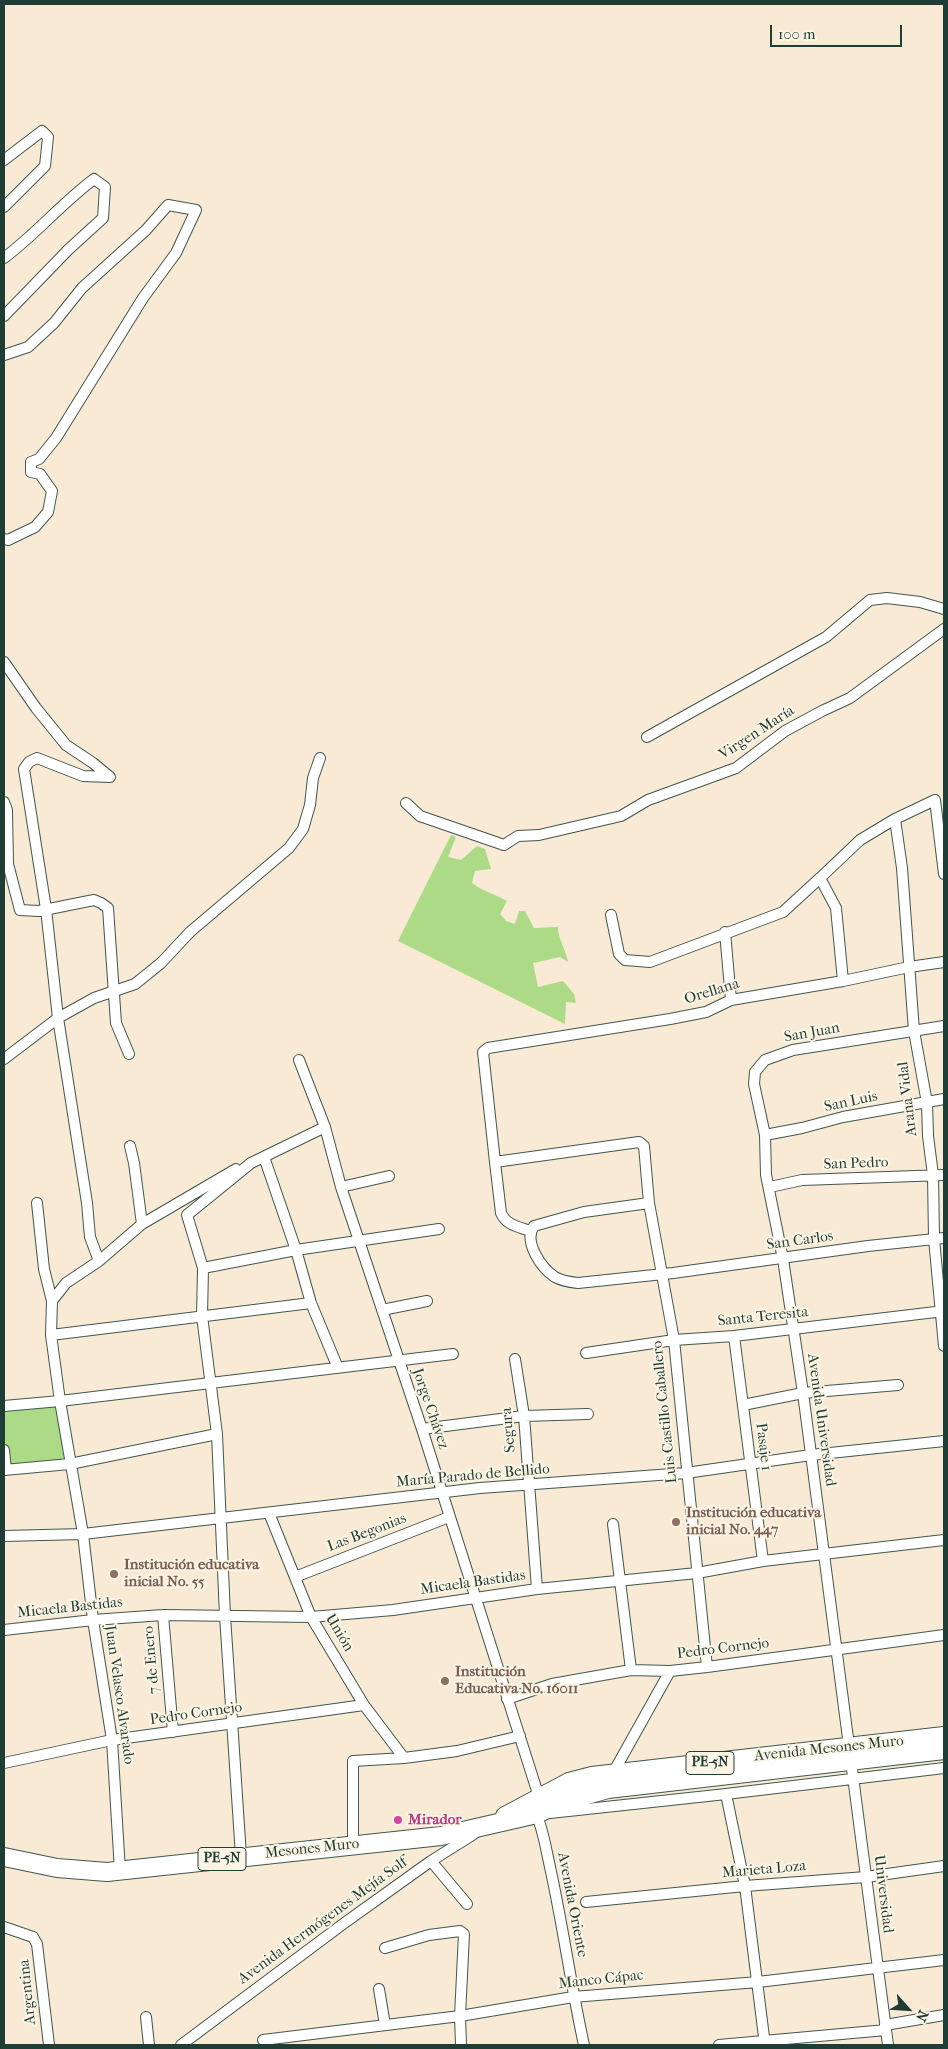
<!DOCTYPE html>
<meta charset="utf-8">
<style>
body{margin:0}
#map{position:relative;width:948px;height:2049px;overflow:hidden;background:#f8ead4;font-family:"IM FELL French Canon",serif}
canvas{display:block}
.frame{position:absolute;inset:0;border:5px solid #1f3d34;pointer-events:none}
.north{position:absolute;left:883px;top:1984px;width:50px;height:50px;-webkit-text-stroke:4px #fcf5e5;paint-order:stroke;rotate:116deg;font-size:14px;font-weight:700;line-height:20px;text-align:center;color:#1f3d34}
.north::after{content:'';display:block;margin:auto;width:18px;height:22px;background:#1f3d34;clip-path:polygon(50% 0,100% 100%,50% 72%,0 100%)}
.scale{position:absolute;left:770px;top:25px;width:132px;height:22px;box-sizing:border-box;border:2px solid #1f3d34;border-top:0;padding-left:6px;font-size:15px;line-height:18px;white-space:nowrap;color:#1f3d34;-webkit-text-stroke:4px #fcf5e5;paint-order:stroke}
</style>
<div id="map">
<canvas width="948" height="2049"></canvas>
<div class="frame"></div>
<div class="north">N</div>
<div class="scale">100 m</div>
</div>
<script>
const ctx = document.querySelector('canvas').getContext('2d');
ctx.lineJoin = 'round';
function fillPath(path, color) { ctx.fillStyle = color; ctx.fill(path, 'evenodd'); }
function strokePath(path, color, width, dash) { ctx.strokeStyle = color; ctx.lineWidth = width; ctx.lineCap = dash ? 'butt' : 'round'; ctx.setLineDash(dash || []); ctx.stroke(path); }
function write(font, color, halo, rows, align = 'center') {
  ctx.font = font + ' "IM FELL French Canon",serif'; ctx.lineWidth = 4; ctx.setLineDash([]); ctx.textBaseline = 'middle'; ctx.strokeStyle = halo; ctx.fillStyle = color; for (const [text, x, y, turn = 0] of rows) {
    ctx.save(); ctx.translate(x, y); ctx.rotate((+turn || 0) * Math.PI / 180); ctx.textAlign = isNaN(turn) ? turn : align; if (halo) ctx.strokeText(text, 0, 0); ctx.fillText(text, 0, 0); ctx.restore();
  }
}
const green = new Path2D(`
 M451 835 456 837 448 857 461 860 477 846 485 849 491 869 475 871 472 883C484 892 495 894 507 901L500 914 506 921 515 924 519 911H525L534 928 558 927C558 939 566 950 568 962L560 957 533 963 538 987 563 981 574 994 576 1003 566 1002 565 1024 398 941Z
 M60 1401 70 1464 6 1470 4 1450V1406Z`);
const minor = new Path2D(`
 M4 160 42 131 48 137 45 166 4 207
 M4 258C36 234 62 203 94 179L105 187 103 218 69 249 4 316
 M4 355 28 347 54 323 82 288 146 230 168 205 196 210 176 253 143 298 56 438 39 459 31 462V472L40 474 52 491 48 512 35 527 8 540 4 539
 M4 662 36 708 66 745 93 763 110 777 83 776 37 758 29 762 24 769 46 909 58 1018 87 1203 90 1237 99 1261
 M647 737 826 637 870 600 887 598 920 602 944 609
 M4 802 7 810 8 864 20 910 39 911 94 900 101 903 108 908 116 1023 129 1054
 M406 803 420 816 504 845 518 836 539 835 621 816 648 800 736 768 785 731 822 711 850 698 944 629
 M895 819 902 868 914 1031 927 1103 928 1136 933 1175 934 1239 944 1346
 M611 915 619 954 625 960 650 962 783 912 820 878
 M725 932 731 1000
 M843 981 836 908 820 878 860 840 895 819 935 800 944 874
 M4 1059 58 1018 94 998 135 984 161 963 190 932 289 848 303 829 310 805 313 778 320 758
 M299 1060 325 1127 341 1187 422 1429 539 1797
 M765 1135 802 1128 843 1117 944 1099
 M130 1146 134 1163 142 1224
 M264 1157 296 1250 311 1303 338 1368
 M495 1162 501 1213C506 1225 519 1227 530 1231
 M341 1187 389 1176
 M770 1187 802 1180 944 1175
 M37 1203 44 1269 52 1301 66 1283 99 1261 142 1224 236 1169
 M649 1203 584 1212 534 1226C523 1241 541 1268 555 1277 562 1281 569 1282 578 1283L673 1273 868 1246 944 1238
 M203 1268 296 1250 439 1229
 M52 1301 51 1335 60 1401 83 1534 93 1620 112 1740 120 1871
 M382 1310 427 1301
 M51 1335 311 1303
 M734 1336 763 1561
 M586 1353 674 1340 734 1336 944 1311
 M515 1359 524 1416 537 1589
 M743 1405 803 1393 898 1385
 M4 1406 60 1401 453 1354
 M422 1429 524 1416 588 1414
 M4 1450 6 1470
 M4 1470 70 1464 217 1434
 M269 1513 311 1617 364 1705 404 1758
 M613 1524 631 1670
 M4 1536 83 1534 480 1488 686 1473 811 1455 944 1441
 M295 1577 449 1517
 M163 1615 173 1732
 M4 1630 93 1620 163 1615 311 1617 393 1610 537 1589 697 1573 763 1561 944 1540
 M707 1667 674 1340 649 1203 644 1146 639 1142 495 1162 483 1052 488 1048 670 1019 706 1012 731 1000 843 981 909 967 944 962
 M507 1699 552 1684 631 1670 670 1671 707 1667 944 1635
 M4 1763 112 1740 364 1705
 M613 1773 670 1671
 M726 1794 745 1886 765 2045
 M535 1811C543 1828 546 1849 550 1867 563 1926 571 1986 584 2045
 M550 1813 726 1794 944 1768
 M353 1844V1761L404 1758 457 1751 520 1736
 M241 1856 225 1616 217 1434 202 1316 203 1268 187 1215 251 1163 325 1127
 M431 1861 467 1904
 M586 1902 745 1886 866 1877 944 1866
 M4 1927 33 1937 37 1944 49 2045
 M385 1948 429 1935 460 1931 464 1934 460 2016 461 2045
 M379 1989 385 2025
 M146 2017 149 2045
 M885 2025 944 2015
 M263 2040 460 2016 573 1997 758 1982 944 1960
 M181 2045 343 1924 431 1861 474 1834
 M719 2045 886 2030
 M888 2045 803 1393 783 1259 766 1175 765 1135 754 1084 755 1072 765 1060 793 1050 944 1026`);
const trunk = new Path2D(`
 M505 1816 569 1782 592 1776 944 1736
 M4 1857 57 1868 107 1872 441 1836 537 1814 562 1802 608 1789 944 1750`);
const markers = [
 [676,1522,5,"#8d6e63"],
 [114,1574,5,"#8d6e63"],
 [445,1681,5,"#8d6e63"],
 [398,1820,5,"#d1479c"]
];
const shields = [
 [710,1763,48],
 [222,1859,48]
];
const shieldNames = [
 ["PE-5N",710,1763],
 ["PE-5N",222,1859]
];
const streetNames = [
 ["Virgen María",757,733,-33],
 ["Orellana",712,992,-17],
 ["San Juan",812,1033,-10],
 ["Arana Vidal",908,1099,-97],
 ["San Luis",851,1102,-12],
 ["San Pedro",856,1164,-2],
 ["San Carlos",800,1241,-8],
 ["Santa Teresita",763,1317,-6],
 ["Jorge Chávez",430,1409,71],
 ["Luis Castillo Caballero",665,1412,-96],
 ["Avenida Universidad",821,1420,82],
 ["Segura",509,1430,-95],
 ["Pasaje 1",763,1447,83],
 ["María Parado de Bellido",473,1476,-5],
 ["Las Begonias",367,1533,-21],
 ["Micaela Bastidas",473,1583,-8],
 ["Micaela Bastidas",70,1608,-6],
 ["Unión",339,1633,59],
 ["Pedro Cornejo",723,1649,-7],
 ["7 de Enero",152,1660,-95],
 ["Juan Velasco Alvarado",119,1695,82],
 ["Pedro Cornejo",196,1714,-8],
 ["Avenida Mesones Muro",829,1749,-6],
 ["Mesones Muro",312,1849,-6],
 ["Marieta Loza",764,1870,-5],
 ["Universidad",883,1894,83],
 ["Avenida Oriente",572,1905,79],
 ["Avenida Hermógenes Mejía Solf",323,1921,-36],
 ["Manco Cápac",601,1980,-6],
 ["Argentina",28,1992,-96]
];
const educationNames = [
 ["Institución educativa",686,1513],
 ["inicial No. 447",686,1530],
 ["Institución educativa",124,1565],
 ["inicial No. 55",124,1582],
 ["Institución",455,1672],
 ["Educativa No. 16011",455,1689]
];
const hotelNames = [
 ["Mirador",408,1820]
];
fillPath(green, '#adda87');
strokePath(minor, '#40574c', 12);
strokePath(trunk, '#40574c', 20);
strokePath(minor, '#fff', 10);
strokePath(trunk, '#fff', 18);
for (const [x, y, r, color] of markers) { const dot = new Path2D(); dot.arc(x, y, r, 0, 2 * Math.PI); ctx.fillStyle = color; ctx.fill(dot); strokePath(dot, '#fcf5e5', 2); }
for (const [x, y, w] of shields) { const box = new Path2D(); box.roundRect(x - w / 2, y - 11.5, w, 23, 4); ctx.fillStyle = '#fcf5e5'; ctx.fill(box); strokePath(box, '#1f3d34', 1); }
write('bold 14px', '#1f3d34', null, shieldNames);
write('15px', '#1f3d34', '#fcf5e5', streetNames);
write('bold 15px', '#785e54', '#fcf5e5', educationNames, 'left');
write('bold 15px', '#b23c85', '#fcf5e5', hotelNames, 'left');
</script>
